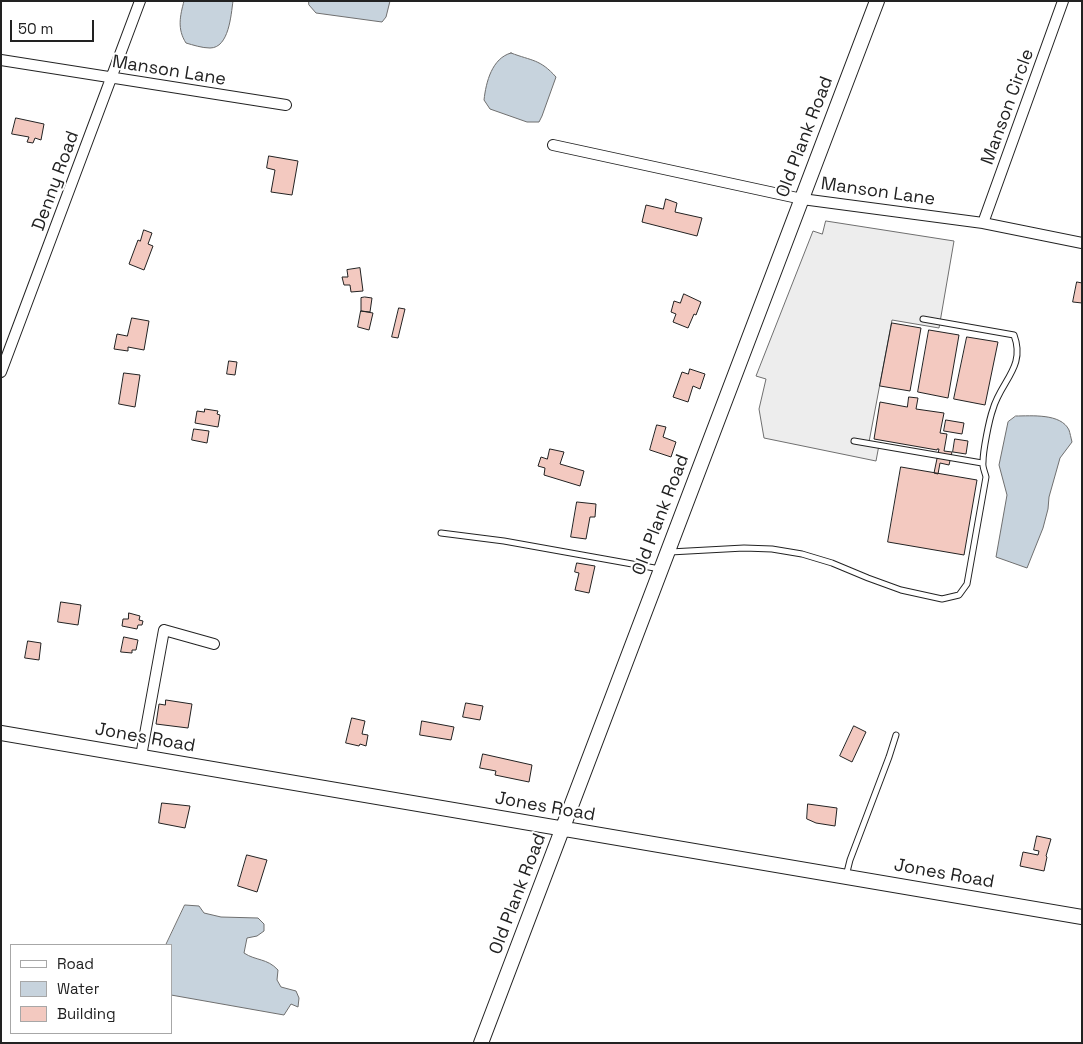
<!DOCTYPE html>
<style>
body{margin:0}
#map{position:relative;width:1083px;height:1044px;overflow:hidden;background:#fff;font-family:"Space Grotesk",sans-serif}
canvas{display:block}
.frame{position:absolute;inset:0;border:2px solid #222;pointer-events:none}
.legend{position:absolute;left:10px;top:944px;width:162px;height:90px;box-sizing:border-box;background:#fff;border:1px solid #a7a7a7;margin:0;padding:6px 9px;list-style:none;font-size:15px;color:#222}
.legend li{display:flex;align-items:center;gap:10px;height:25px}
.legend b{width:25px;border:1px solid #a7a7a7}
.scale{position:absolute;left:10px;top:20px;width:84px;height:22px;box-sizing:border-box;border:2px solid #222;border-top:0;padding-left:6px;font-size:15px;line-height:18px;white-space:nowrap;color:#222;-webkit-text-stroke:4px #fff;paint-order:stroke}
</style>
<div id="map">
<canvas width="1083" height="1044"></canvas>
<div class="frame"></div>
<ul class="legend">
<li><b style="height:6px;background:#fff"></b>Road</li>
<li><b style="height:14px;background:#c7d3dd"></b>Water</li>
<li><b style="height:14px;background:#f3c9c0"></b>Building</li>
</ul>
<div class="scale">50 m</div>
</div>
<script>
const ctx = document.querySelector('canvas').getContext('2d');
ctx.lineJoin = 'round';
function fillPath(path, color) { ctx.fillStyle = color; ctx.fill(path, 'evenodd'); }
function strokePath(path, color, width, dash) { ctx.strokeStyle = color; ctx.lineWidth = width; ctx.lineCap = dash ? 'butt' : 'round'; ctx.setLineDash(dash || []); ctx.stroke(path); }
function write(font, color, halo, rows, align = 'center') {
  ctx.font = font + ' "Space Grotesk",sans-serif'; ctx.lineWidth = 4; ctx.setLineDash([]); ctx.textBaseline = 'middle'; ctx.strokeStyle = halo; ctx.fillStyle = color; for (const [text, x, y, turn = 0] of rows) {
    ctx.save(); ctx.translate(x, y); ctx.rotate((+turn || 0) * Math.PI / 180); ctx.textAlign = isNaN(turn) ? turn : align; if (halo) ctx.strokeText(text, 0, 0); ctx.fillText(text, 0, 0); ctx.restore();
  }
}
const parking = new Path2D(`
 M826 221 954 241 939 328 892 320 869 442 879 445 876 461 764 438 759 409 766 379 756 376 813 231 822 234Z`);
const water = new Path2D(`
 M184 1H233C231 15 229 48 210 48 202 48 193 45 186 43 177 29 180 16 184 1Z
 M309 1H390L386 17 382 22 316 13 309 5Z
 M511 53C532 61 540 59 556 77L542 116 539 122H527L490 109 484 100C486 82 492 58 511 53Z
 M1016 416C1031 416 1061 413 1069 430 1070 433 1071 438 1072 442L1060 458 1049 497 1048 509 1043 528 1027 568 996 557 1007 495 999 465 1008 422Z
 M185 905 199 906 204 913 221 917 258 918 264 924V931L257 936 247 938 244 953C256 961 267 958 278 970L277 980 281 987 296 991 299 998 298 1007 291 1004 284 1015 171 995V945H166Z`);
const building = new Path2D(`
 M16 118 44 124 41 140 35 138 33 143 27 142 29 137 12 134Z
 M269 156 298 161 292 195 271 192 275 170 267 168Z
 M666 199 677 203 675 212 702 218 697 236 642 222 646 205 663 209Z
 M144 230 152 233 148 244 153 246 144 270 129 264 138 240 140 241Z
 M360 268 363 291 351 292 350 285H344L342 277H348L347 270Z
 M1077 282 1082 283V303L1073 302Z
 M684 294 701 302 696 315 694 314 688 328 673 322 676 314 671 312 674 301 680 303Z
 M365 297 372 298 370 312 361 311V298Z
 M399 308 405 309 398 338 392 337Z
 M361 311 373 313 369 330 358 327Z
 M132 318 149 321 144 350 128 347V351L114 349 117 334 127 336Z
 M892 323 921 328 910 391 880 386Z
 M929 330 959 335 948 398 918 392Z
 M967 337 998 342 985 405 954 399Z
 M229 361 237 362 235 375 227 374Z
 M690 369 705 374 700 389 693 386 688 402 673 397 682 372 688 374Z
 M124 373 140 375 135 407 119 404Z
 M909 397 918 398 916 409 944 413 940 433 947 434 944 451 952 452 949 465 940 463 938 474 934 473 939 449H937V450L874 439 880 402 907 407Z
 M205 409 218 411 217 414 220 415 218 427 195 423 197 411 204 412Z
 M946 420 964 423 962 434 944 431Z
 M657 425 666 427 663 437 676 442 671 457 650 450Z
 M194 429 209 431 207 443 192 440Z
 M955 439 968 441 966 454 953 452Z
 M550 449 564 452 560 464 584 471 580 486 544 475 545 468 538 466 541 457 547 459Z
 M901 467 977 480 964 555 888 542Z
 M577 502 596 504 595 517H590L586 539 571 537Z
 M577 563 595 566 589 593 575 590 579 573 575 572Z
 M61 602 81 605 78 625 58 622Z
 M129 613 140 616 139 620 143 621 142 625H138L137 629 122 626 123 619H128Z
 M124 637 138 640 136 650H132V653L121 652Z
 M28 641 41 643 39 660 25 658Z
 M166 700 192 704 188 728 156 724 159 704 165 705Z
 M466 703 483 706 480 720 463 717Z
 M352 718 365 721 362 734 368 735 366 746 360 744 359 746 346 743Z
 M422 721 454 727 451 740 420 735Z
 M854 726 866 732 852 762 840 756Z
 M483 754 532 765 529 782 495 775 496 771 480 768Z
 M162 803 190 806 185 828 159 823Z
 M808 804 837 808 835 826 816 823 807 819Z
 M1037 836 1051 839 1046 856 1047 857 1044 871 1020 866 1023 852 1038 855 1039 851 1034 850Z
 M247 855 267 860 257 892 238 886Z`);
const lane = new Path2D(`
 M854 441 982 463
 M441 533 504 541 660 569
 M670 552 744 548 772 549 802 554 832 563 868 578 901 590 942 599 959 595 967 584 986 477C985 472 982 467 983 462 983 451 989 420 993 409 1001 381 1026 367 1014 335L923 319
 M846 876 850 860 889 757 896 735`);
const street = new Path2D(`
 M1 60 286 105
 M553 145 802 199 983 223 1082 243
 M983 223 1063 1
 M1 372 140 1
 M141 756 164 630 214 644`);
const secondary = new Path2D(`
 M1 733 1082 917
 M481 1043 877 1`);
const streetNames = [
 ["Manson Lane",169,71,9],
 ["Manson Circle",1008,107,-70],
 ["Old Plank Road",805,137,-69],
 ["Denny Road",56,181,-70],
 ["Manson Lane",878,192,8],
 ["Old Plank Road",661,515,-69],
 ["Jones Road",145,738,10],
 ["Jones Road",545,807,10],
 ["Jones Road",944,874,10],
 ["Old Plank Road",518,894,-69]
];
fillPath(parking, '#ededed');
strokePath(parking, '#6f6f6f', 1);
fillPath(water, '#c7d3dd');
strokePath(water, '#6f6f6f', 1);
fillPath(building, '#f3c9c0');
strokePath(building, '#222', 1);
strokePath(lane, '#222', 7);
strokePath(street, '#222', 12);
strokePath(secondary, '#222', 16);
strokePath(lane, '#fff', 5);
strokePath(street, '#fff', 10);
strokePath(secondary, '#fff', 14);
write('18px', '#222', '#fff', streetNames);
</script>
